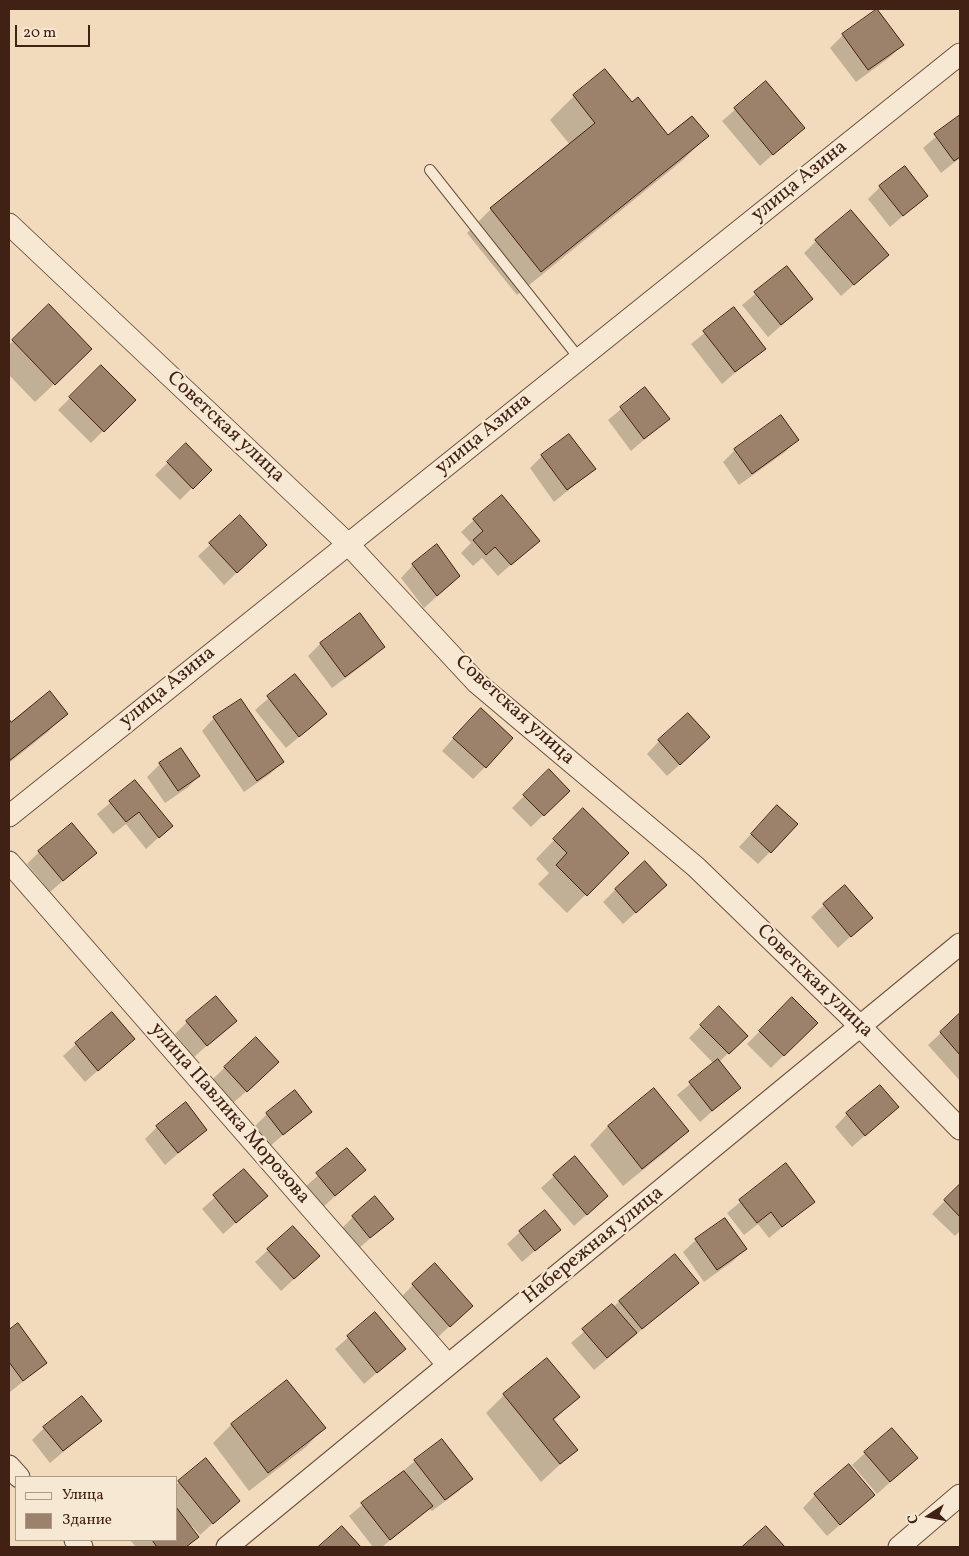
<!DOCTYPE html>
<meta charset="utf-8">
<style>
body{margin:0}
#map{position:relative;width:969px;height:1556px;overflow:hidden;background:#f2dbbc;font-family:Vollkorn,serif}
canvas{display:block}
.frame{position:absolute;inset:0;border:10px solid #402113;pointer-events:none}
.legend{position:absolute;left:15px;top:1476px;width:162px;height:65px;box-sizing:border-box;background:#f7e8d3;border:1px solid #ae9886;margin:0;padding:6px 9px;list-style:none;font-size:15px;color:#402113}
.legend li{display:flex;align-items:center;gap:10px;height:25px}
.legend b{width:25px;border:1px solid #ae9886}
.north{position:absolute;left:904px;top:1491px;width:50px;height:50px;-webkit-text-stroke:4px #f7e8d3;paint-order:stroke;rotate:259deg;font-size:14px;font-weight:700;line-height:20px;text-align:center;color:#402113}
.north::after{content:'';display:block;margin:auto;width:18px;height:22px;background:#402113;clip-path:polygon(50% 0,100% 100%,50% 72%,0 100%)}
.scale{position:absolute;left:15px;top:25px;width:75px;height:22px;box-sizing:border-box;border:2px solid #402113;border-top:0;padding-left:6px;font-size:15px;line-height:18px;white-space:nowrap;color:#402113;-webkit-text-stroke:4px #f7e8d3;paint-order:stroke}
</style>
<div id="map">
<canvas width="969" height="1556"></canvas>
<div class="frame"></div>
<ul class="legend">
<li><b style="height:6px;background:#f7e8d3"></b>Улица</li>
<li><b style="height:14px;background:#9d826b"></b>Здание</li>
</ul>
<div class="north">С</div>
<div class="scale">20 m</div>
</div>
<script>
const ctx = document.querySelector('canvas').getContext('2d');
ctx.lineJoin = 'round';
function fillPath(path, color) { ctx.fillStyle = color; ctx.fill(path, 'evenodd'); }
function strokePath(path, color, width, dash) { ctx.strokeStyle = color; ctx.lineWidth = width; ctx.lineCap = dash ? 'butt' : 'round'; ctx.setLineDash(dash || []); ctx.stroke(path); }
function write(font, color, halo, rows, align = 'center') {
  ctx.font = font + ' Vollkorn,serif'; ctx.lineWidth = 4.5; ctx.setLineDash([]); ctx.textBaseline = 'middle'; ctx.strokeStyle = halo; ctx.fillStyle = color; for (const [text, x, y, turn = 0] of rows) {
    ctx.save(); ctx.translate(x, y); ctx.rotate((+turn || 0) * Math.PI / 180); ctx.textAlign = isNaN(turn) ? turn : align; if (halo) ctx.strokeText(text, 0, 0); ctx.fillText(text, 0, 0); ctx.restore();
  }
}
const shadow = new Path2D(`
 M877 10 902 45 890 57 856 82 830 48 843 35Z
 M605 71 632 103 668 137 707 136 683 160 517 295 467 233 491 209 570 145 550 120 574 96Z
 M766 83 803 128 760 166 722 121Z
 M960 116V158L941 173 923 148Z
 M880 187 926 196 890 227 868 199Z
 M816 241 888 255 841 296 804 253Z
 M787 268 812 299 768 337 742 305Z
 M49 306 72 367 35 402 9 375V345Z
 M734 309 764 348 722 384 691 344Z
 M101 367 134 400 91 443 58 410Z
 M645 389 668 419 631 451 608 420Z
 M797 440 785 452 739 485 723 462 735 450Z
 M186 445 210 470 180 500 155 475Z
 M542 456 594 469 554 502 530 468Z
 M240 517 253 557 224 585 198 556Z
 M474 520 538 541 498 576 482 558 473 566 461 553 471 543 461 532Z
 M413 565 459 576 424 608 401 578Z
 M360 614 384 646 371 659 332 688 308 656 320 644Z
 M295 675 326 714 286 748 255 710Z
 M66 713 48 732 9 763V721L11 723Z
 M214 718 283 762 270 774 244 792 202 731Z
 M468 722 485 767 473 779 442 751Z
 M659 741 696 750 667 776 647 754Z
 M181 749 199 776 187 788 165 803 147 777 160 764Z
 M549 771 568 791 531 827 512 808Z
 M135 782 171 826 146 849 126 824 113 834 97 814Z
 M583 810 627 853 567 913 538 884 549 873 536 859Z
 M765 819 770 852 758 864 739 847Z
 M39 852 95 853 50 892 27 864Z
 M616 889 653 897 623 924 603 902Z
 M824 905 871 918 838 948 811 917Z
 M792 999 816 1023 771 1068 747 1044Z
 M719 1008 746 1036 719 1062 739 1088 700 1122 677 1095 714 1064 689 1038Z
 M960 1015V1081L928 1045Z
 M235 1021 194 1057 175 1034 187 1022Z
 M133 1039 85 1082 63 1056 76 1044Z
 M225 1067 265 1075 233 1103 212 1080Z
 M654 1089 687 1131 669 1149 623 1186 590 1145 608 1126Z
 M897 1107 852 1147 835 1127 847 1114Z
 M310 1112 270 1146 255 1126 267 1114Z
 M157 1127 206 1129 165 1165 145 1139Z
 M347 1150 364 1170 322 1208 305 1187Z
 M785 1165 813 1202 769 1238 758 1224 744 1235 727 1213Z
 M244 1171 266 1196 223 1234 202 1209Z
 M554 1176 607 1196 574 1226 541 1188Z
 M960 1185V1231L955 1236 932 1214Z
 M353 1217 392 1219 357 1250 341 1229Z
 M725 1219 745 1249 733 1261 704 1282 683 1252 696 1240Z
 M559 1230 522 1262 507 1244 520 1232Z
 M268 1250 319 1256 281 1291 255 1262Z
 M697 1283 594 1370 571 1343 620 1301Z
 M413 1285 471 1306 437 1338 401 1297Z
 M375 1314 404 1349 364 1384 335 1349Z
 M17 1325 46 1363 10 1392 9 1331Z
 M287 1382 324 1428 306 1447 249 1491 213 1443 231 1425Z
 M504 1395 578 1397 553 1421 576 1450 541 1482 486 1413Z
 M100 1421 50 1463 32 1440 44 1428Z
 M865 1453 917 1458 877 1494 852 1465Z
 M415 1461 471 1478 459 1491 432 1511 429 1508 382 1547H373L349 1516Z
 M179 1482 238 1501 200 1535 192 1526 190 1527 197 1536 186 1547H136L130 1540H176V1485Z
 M815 1495 861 1507 827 1536 803 1508Z`);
const building = new Path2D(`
 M877 9 904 45 868 70 842 34Z
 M605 69 632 102 638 97 668 135 692 116 709 136 541 272 490 208 595 123 573 95Z
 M766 81 805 128 773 155 734 108Z
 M960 115V157L954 161 934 134Z
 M905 166 928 196 903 216 879 186Z
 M851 210 889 255 854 285 815 240Z
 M787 266 813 299 781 325 754 292Z
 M49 304 92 349 55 385 12 340Z
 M734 307 766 349 735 372 703 331Z
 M101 365 136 400 104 432 69 397Z
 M645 387 670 419 644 439 620 407Z
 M781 415 799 440 752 474 734 449Z
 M569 434 596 469 567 490 541 455Z
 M186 443 212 470 193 489 167 462Z
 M502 495 540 541 511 565 495 547 486 555 473 540 483 531 473 519Z
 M240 515 267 545 237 573 209 543Z
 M437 544 460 576 437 596 412 564Z
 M360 613 385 647 345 677 320 643Z
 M295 674 327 714 299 737 267 696Z
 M50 691 68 714 9 761V719L11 722Z
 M241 699 284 762 257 781 213 717Z
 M481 708 513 738 486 768 453 738Z
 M688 713 710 737 680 765 658 740Z
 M181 748 200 776 178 791 159 763Z
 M549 769 570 791 544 816 523 795Z
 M135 780 173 826 159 838 139 812 126 822 109 801Z
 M777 805 798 824 771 853 751 834Z
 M583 808 629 853 587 896 556 865 567 853 553 839Z
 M72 823 97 853 63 881 38 851Z
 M645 861 667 885 636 913 615 889Z
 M845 885 873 918 851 937 823 904Z
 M216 996 237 1021 207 1046 186 1021Z
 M792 997 818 1023 784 1056 759 1031Z
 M719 1006 748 1036 729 1054 700 1025Z
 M112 1012 135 1039 98 1071 75 1043Z
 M960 1013V1055L940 1032Z
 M256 1037 279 1062 247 1092 224 1067Z
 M718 1059 741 1088 712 1111 689 1082Z
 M880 1085 899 1107 865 1136 846 1113Z
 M654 1088 689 1131 642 1169 608 1126Z
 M295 1090 312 1112 283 1135 266 1113Z
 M186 1102 207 1130 178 1153 156 1126Z
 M347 1148 366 1170 335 1196 316 1173Z
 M575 1156 608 1196 587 1215 553 1175Z
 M786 1163 815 1202 782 1227 771 1212 757 1223 739 1200Z
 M244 1169 268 1196 236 1223 213 1195Z
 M960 1184V1217L944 1200Z
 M375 1196 394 1219 370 1238 352 1216Z
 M545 1210 561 1230 535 1251 519 1231Z
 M725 1218 747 1249 717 1270 695 1239Z
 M293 1226 320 1256 294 1279 267 1249Z
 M675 1254 699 1283 642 1329 619 1301Z
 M435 1263 473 1306 450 1327 412 1284Z
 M612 1304 637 1333 607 1358 582 1329Z
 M375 1312 406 1349 377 1373 347 1336Z
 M18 1323 47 1363 23 1381 9 1362V1330Z
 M547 1358 580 1397 553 1419 578 1450 560 1464 503 1394Z
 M287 1380 326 1428 268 1473 231 1424Z
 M82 1396 102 1421 63 1451 43 1427Z
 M892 1428 918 1458 890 1482 864 1452Z
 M442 1439 473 1479 445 1500 414 1460Z
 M206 1458 240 1501 213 1524 178 1481Z
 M849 1464 875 1495 840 1525 814 1494Z
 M404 1471 433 1506 390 1540 361 1503Z
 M176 1507 199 1537 186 1547H157L152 1540H176Z
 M342 1526 361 1547H318Z
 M766 1526 785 1547H742Z`);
const service = new Path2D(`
 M430 170 579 358`);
const minor = new Path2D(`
 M9 224 348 544 477 683 696 867 861 1027 960 1129
 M9 816 960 54
 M9 862 448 1365
 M9 1466 19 1477
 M75 1540 82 1547
 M227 1547 960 944
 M899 1547 960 1495`);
const streetNames = [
 ["улица Азина",800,182,-39],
 ["Советская улица",225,428,43],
 ["улица Азина",484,435,-39],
 ["улица Азина",168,688,-39],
 ["Советская улица",514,711,42],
 ["Советская улица",814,982,44],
 ["улица Павлика Морозова",229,1114,49],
 ["Набережная улица",594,1246,-39]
];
fillPath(shadow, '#0003');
fillPath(building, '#9d826b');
strokePath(building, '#402113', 1);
strokePath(service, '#6c503d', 12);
strokePath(minor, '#6c503d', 23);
strokePath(service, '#f7e8d3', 10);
strokePath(minor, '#f7e8d3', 21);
write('20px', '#402113', '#f7e8d3', streetNames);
</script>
